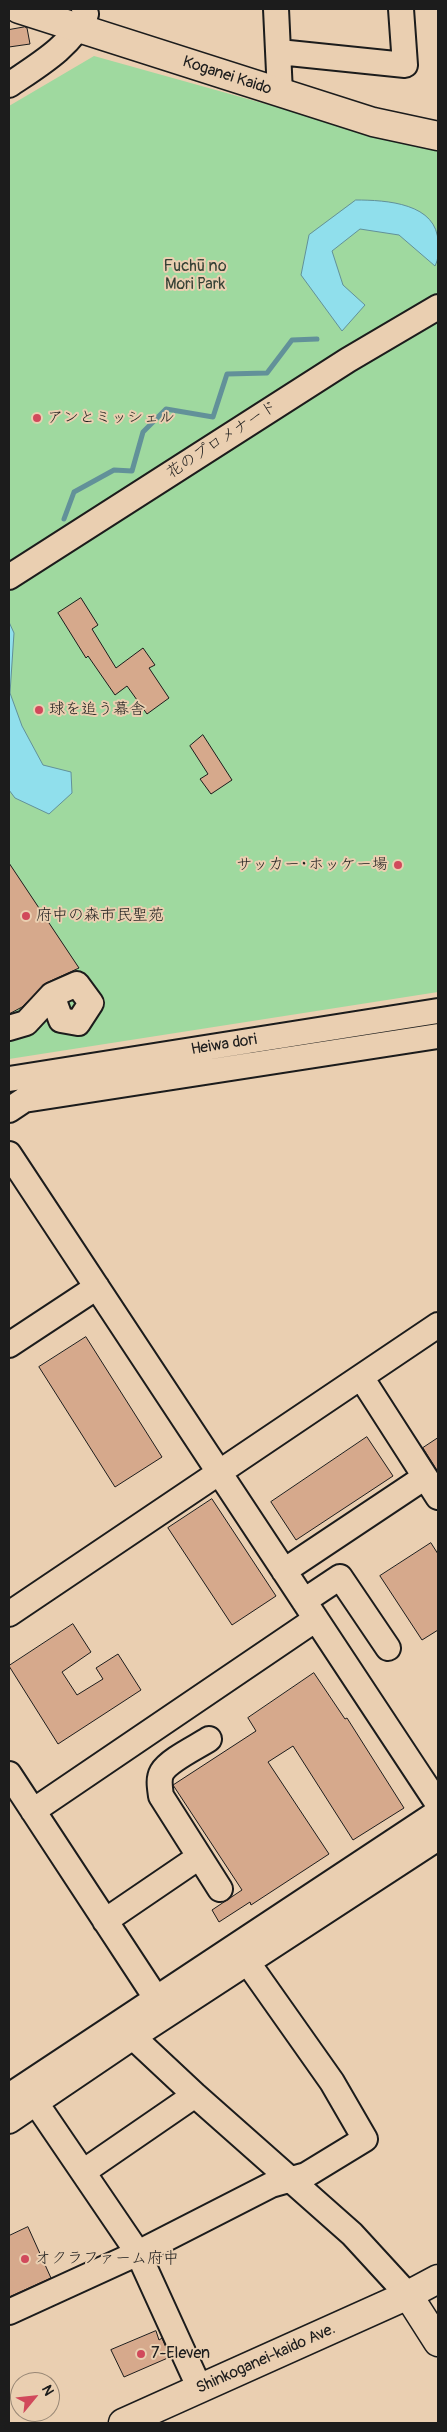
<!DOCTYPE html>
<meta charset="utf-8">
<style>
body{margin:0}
#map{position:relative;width:447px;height:2432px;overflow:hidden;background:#eacfb1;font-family:Pangolin,sans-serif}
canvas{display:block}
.frame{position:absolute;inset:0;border:10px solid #1c1c1c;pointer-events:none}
.north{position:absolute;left:10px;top:2372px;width:50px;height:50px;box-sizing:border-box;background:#eacfb1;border:1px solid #988775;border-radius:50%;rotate:62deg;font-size:14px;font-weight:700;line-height:20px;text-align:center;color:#1c1c1c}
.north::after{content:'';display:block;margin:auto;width:18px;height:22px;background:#d1495b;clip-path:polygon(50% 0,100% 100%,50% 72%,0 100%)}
</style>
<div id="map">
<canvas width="447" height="2432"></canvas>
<div class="frame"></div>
<div class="north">N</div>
</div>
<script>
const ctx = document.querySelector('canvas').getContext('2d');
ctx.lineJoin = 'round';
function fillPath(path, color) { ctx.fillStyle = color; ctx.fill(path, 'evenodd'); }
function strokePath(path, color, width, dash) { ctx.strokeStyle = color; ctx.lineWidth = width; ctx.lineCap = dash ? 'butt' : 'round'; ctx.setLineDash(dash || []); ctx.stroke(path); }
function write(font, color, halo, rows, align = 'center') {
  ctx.font = font + ' Pangolin,"Klee One",sans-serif'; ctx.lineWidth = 4; ctx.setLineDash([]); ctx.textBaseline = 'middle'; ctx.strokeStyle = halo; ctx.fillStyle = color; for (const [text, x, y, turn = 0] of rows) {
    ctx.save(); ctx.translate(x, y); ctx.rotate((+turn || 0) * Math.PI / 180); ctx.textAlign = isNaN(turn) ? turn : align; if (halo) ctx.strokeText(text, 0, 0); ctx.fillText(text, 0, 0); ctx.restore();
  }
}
const green = new Path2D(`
 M94 56 384 137 438 149V992L9 1059V106Z`);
const water = new Path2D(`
 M356 200C386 200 438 203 438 243 438 252 439 258 435 266L399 235 360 229 332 251 343 285 365 305 342 331 301 275 309 235Z
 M9 622 14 633 10 693 22 726 43 765 71 772 72 793 49 814 15 798 9 790Z`);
const stream = new Path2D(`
 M64 519 74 492 114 470 132 471 143 432 166 409 213 417 227 374 267 373 292 340 317 339`);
const building = new Path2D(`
 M25 27 27 28 30 44 9 47V30Z
 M81 598 98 625 92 629 116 668 143 648 155 665 149 668 169 698 147 714 127 686 115 695 88 656 86 658 58 613Z
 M203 735 232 780 211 794 200 779 208 774 190 746Z
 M9 863 79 968 46 983 22 1007 9 1014Z
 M86 1337 162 1457 115 1487 39 1367Z
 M367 1437 393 1476 296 1540 271 1502Z
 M438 1438V1472L423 1448Z
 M212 1499 276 1596 232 1625 168 1528Z
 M431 1543 438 1554V1630L422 1640 380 1576Z
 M73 1624 91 1652 62 1672 77 1695 103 1679 96 1668 118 1654 141 1690 58 1744 9 1666Z
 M314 1673 345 1719 347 1718 404 1808 353 1840 293 1746 268 1762 329 1854 251 1905 250 1902 219 1922 212 1910 242 1890 173 1785 256 1731 248 1718Z
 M28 2227 51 2278 9 2297V2236Z
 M156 2331 159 2340 162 2338 170 2357 124 2377 111 2350Z`);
const minor = new Path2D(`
 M276 9 280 93
 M279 52 405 65 401 9
 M9 85C37 66 72 46 86 14L84 9
 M9 577 348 360 438 307
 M9 1028 26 1023 52 995 77 984 91 1003 78 1023 61 1020 52 995
 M9 1079 438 1011
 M9 1110 24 1100 438 1036
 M9 1154 438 1804
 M9 1345 97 1287
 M361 1377 438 1497
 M284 1571 425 1477
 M304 1601 340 1577 388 1648
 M9 1614 438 1325
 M209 1739C197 1747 169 1760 162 1772 158 1779 160 1788 161 1796L220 1889
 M9 1774 156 1998
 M33 1811 316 1619
 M105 1921 199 1857
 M133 2037 195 2095 352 2234 408 2295
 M9 2096 438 1812
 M36 2103 138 2253 200 2389
 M9 2121 133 2037 438 1838
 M83 2172 195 2095
 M9 2312 138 2253 271 2185 306 2175 365 2139 332 2082 248 1963`);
const major = new Path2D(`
 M19 9 373 122 438 136
 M408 2295 438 2342
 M123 2423 408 2295 438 2279`);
const markers = [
 [37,418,5,"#d1495b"],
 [39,710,5,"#d1495b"],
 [398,865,5,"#d1495b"],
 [26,916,5,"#d1495b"],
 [25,2259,5,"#d1495b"],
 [141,2354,5,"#d1495b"]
];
const streetNames = [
 ["Koganei Kaido",227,76,18],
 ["花のプロメナード",222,440,-33],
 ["Heiwa dori",224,1045,-9],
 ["Shinkoganei-kaido Ave.",266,2359,-24]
];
const parkNames = [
 ["Fuchū no",195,267],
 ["Mori Park",195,285]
];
const poiNames = [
 ["アンとミッシェル",47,418],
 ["球を追う幕舎",49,710],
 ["サッカー･ホッケー場",388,865,"right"],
 ["府中の森市民聖苑",36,916],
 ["オクラファーム府中",35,2259],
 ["7-Eleven",151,2354]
];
fillPath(green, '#9fd99f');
fillPath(water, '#90dfec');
strokePath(water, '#629199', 1);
strokePath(stream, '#629199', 5);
fillPath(building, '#d6a98c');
strokePath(building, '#1c1c1c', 1);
strokePath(minor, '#1c1c1c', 28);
strokePath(major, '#1c1c1c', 31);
strokePath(minor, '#eacfb1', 24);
strokePath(major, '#eacfb1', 28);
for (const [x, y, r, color] of markers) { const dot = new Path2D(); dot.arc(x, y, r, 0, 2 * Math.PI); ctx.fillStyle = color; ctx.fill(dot); strokePath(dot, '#eacfb1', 2); }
write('16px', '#1c1c1c', '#eacfb1', streetNames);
write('16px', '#364236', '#eacfb1', parkNames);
write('16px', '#1c1c1c', '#eacfb1', poiNames, 'left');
</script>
